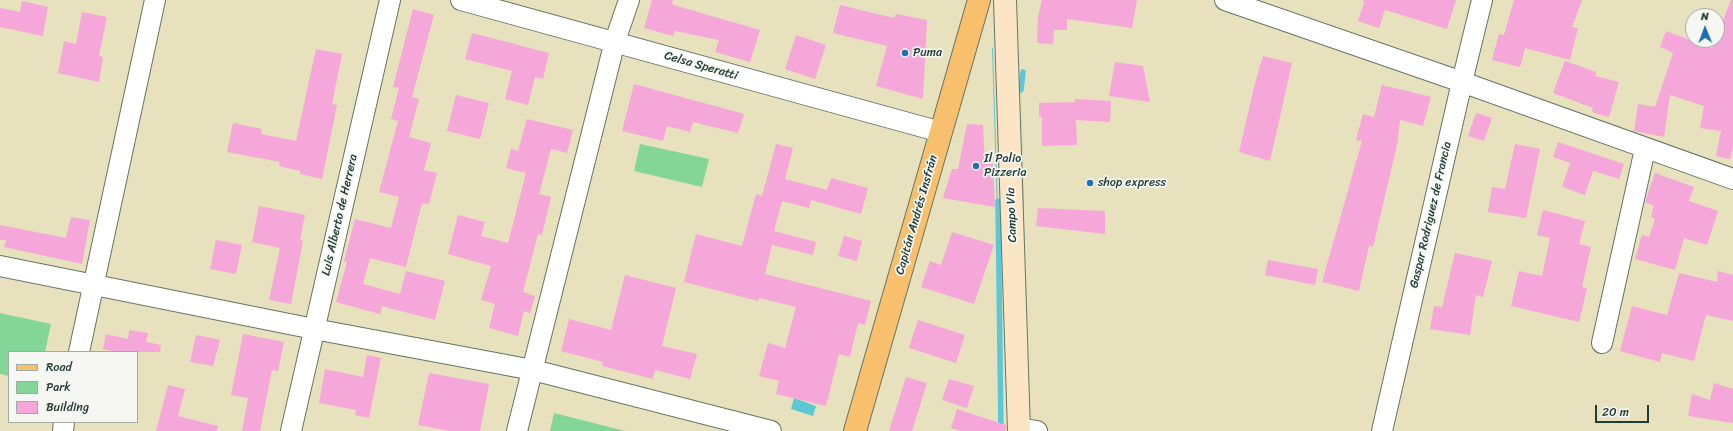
<!DOCTYPE html>
<meta charset="utf-8">
<style>
body{margin:0}
#map{position:relative;width:1733px;height:431px;overflow:hidden;background:#e8e1be;font-family:Sriracha,sans-serif}
canvas{display:block}
.legend{position:absolute;left:8px;top:351px;width:130px;height:72px;box-sizing:border-box;background:#f6f6f2;border:1px solid #a0aca6;margin:0;padding:5px 7px;list-style:none;font-size:12px;color:#1f3d34}
.legend li{display:flex;align-items:center;gap:8px;height:20px}
.legend b{width:20px;border:1px solid #a0aca6}
.north{position:absolute;left:1685px;top:8px;width:40px;height:40px;box-sizing:border-box;background:#f6f6f2;border:1px solid #a0aca6;border-radius:50%;rotate:359deg;font-size:11px;font-weight:700;line-height:16px;text-align:center;color:#1f3d34}
.north::after{content:'';display:block;margin:auto;width:14px;height:18px;background:#1f6fb2;clip-path:polygon(50% 0,100% 100%,50% 72%,0 100%)}
.scale{position:absolute;left:1595px;top:405px;width:54px;height:18px;box-sizing:border-box;border:2px solid #1f3d34;border-top:0;padding-left:5px;font-size:12px;line-height:14px;white-space:nowrap;color:#1f3d34;-webkit-text-stroke:3px #f6f6f2;paint-order:stroke}
</style>
<div id="map">
<canvas width="1733" height="431"></canvas>
<ul class="legend">
<li><b style="height:5px;background:#f8bf6c"></b>Road</li>
<li><b style="height:11px;background:#83d698"></b>Park</li>
<li><b style="height:11px;background:#f4a7d8"></b>Building</li>
</ul>
<div class="north">N</div>
<div class="scale">20 m</div>
</div>
<script>
const ctx = document.querySelector('canvas').getContext('2d');
ctx.lineJoin = 'round';
function fillPath(path, color) { ctx.fillStyle = color; ctx.fill(path, 'evenodd'); }
function strokePath(path, color, width, dash) { ctx.strokeStyle = color; ctx.lineWidth = width; ctx.lineCap = dash ? 'butt' : 'round'; ctx.setLineDash(dash || []); ctx.stroke(path); }
function write(font, color, halo, rows, align = 'center') {
  ctx.font = font + ' Sriracha,sans-serif'; ctx.lineWidth = 3.5; ctx.setLineDash([]); ctx.textBaseline = 'middle'; ctx.strokeStyle = halo; ctx.fillStyle = color; for (const [text, x, y, turn = 0] of rows) {
    ctx.save(); ctx.translate(x, y); ctx.rotate((+turn || 0) * Math.PI / 180); ctx.textAlign = isNaN(turn) ? turn : align; if (halo) ctx.strokeText(text, 0, 0); ctx.fillText(text, 0, 0); ctx.restore();
  }
}
const green = new Path2D(`
 M640 144 709 159 702 187 634 171Z
 M0 313 51 324 45 352H9V376L0 374Z
 M554 413 625 431H550Z`);
const water = new Path2D(`
 M992 48H993L998 208H997Z
 M1021 84 1028 411 1027 410Z
 M794 398 816 406 813 416 791 409Z`);
const stream = new Path2D(`
 M1021 90 1023 72
 M998 201 1001 431`);
const building = new Path2D(`
 M652 0H673L672 4 677 6 760 30 750 62 715 52 719 40 675 31 673 36 644 28Z
 M1042 0H1137L1132 28 1067 19V30H1054L1053 44 1037 43 1038 17Z
 M1363 0H1456L1447 29 1385 10 1379 28 1358 21 1364 3Z
 M1514 0H1582L1572 27 1578 28 1570 60 1525 48 1520 67 1492 60 1499 34 1504 35Z
 M1731 0H1733V147L1730 159 1716 156 1721 131 1700 128 1704 106 1670 95 1664 137 1634 131 1638 104 1655 107 1673 53 1660 47 1666 31 1712 48Z
 M22 1 48 7 43 36 0 27V8L20 12Z
 M840 5 894 18 896 14 927 20 923 99 876 86 887 46 833 33Z
 M413 9 434 15 412 97 419 99 409 137 431 143 424 170 437 173 429 204 422 203 406 267 370 258 363 284 400 294 406 271 445 281 435 320 382 306 380 314 336 302 347 262 344 261 355 219 391 228 399 197 379 192 398 121 391 119 399 88 393 87Z
 M82 12 107 17 99 56 103 57 99 82 58 73 64 41 76 44Z
 M472 33 549 53 543 79 535 77 528 105 505 99 512 71 465 59Z
 M796 35 826 45 815 79 785 69Z
 M316 49 342 54 332 104 337 105 322 179 300 174V171L279 166 280 162 227 152 233 123 262 129 261 134 296 141Z
 M1263 56 1292 63 1270 161 1239 152 1254 87Z
 M1565 61 1596 72 1595 76 1619 82 1609 117 1592 112 1593 108 1553 93Z
 M1115 62 1143 66 1150 102 1109 96Z
 M634 84 744 114 738 133 693 122 690 132 667 126 663 141 622 131Z
 M1382 85 1431 97 1423 126 1400 120 1397 145 1373 247 1369 246 1359 291 1322 282 1362 141 1356 140 1363 114 1374 117Z
 M456 95 489 103 480 139 447 131Z
 M1075 99 1111 101 1110 122 1076 120 1077 145 1042 146V117H1039V103L1075 102Z
 M1476 113 1492 118 1484 141 1468 136Z
 M527 119 573 130 567 153 551 149 539 194 551 197 542 235 538 234 523 292 535 296 530 313 524 311 518 336 489 328 495 304 481 300 491 266 448 254 458 215 485 222 481 236 508 243 526 173 506 168 511 149 518 151Z
 M967 124 983 125 985 164H993L995 207 943 198 952 169H958Z
 M1558 142 1624 164 1619 179 1593 171 1585 195 1562 187 1570 163 1553 157Z
 M776 144 793 148 785 179 827 190 831 178 868 188 861 214 811 200 809 208 782 201 774 231 816 242 813 255 772 245 765 274 871 301 865 325 858 323 850 357 839 354 826 406 776 394 779 381 759 376 768 343 785 348 796 307 759 298 758 301 684 282 696 234 742 246 756 194 762 196Z
 M1515 144 1540 149 1526 218 1488 212 1492 187 1505 189Z
 M1655 173 1694 187 1689 201 1718 211 1707 245 1684 238 1675 270 1635 259 1642 235 1649 237 1655 219 1651 217 1654 206 1645 202Z
 M259 206 305 215 300 240 303 241 291 304 269 300 280 248 252 242Z
 M1038 208 1105 211V234L1036 226Z
 M1543 210 1585 221 1579 244 1591 247 1582 287 1587 288 1579 322 1511 306 1519 271 1542 276 1550 238 1537 235Z
 M71 217 90 220 82 264 4 247 6 240H0V225L66 238Z
 M952 232 994 245 974 304 921 287 930 261 941 265Z
 M844 236 862 241 857 261 838 256Z
 M216 240 242 245 236 274 210 269Z
 M1455 253 1492 261 1483 297 1476 295 1470 335 1430 329 1434 306 1442 307Z
 M1268 260 1318 269 1315 285 1265 275Z
 M1718 271 1733 275V321L1706 315 1694 361 1662 353 1660 362 1620 351 1632 306 1667 315 1679 273 1717 282Z
 M625 275 676 288 662 346 697 354 690 379 655 370 653 379 602 366 603 362 561 351 569 319 611 330Z
 M918 320 965 335 956 363 909 348Z
 M129 330 148 333 146 342 161 345 160 352H117L103 349 106 334 128 339Z
 M243 334 284 342 278 371 272 370 260 431H242L248 398 231 395Z
 M196 335 220 340 213 366 190 362Z
 M367 355 381 358 369 418 355 415 356 410 319 403 325 369 363 377Z
 M429 373 489 384 480 431H450L418 425Z
 M906 377 927 383 912 431H889Z
 M949 379 974 386 967 408 942 400Z
 M1714 383 1733 389V423L1688 416 1692 394 1710 400Z
 M168 385 185 389 178 416 218 426 217 431H156Z
 M957 409 1006 425V431H961L951 428Z`);
const street = new Path2D(`
 M461 0 941 132
 M1225 0 1462 82 1733 179
 M0 266 314 329 533 370 771 431
 M1602 343 1645 149
 M79 352 155 0
 M1019 428 1037 431
 M63 431 64 422
 M291 431 390 0
 M517 431 615 41 629 0
 M1382 431 1462 82 1482 0`);
const secondary = new Path2D(`
 M1005 0 1019 431`);
const primary = new Path2D(`
 M855 431 979 0`);
const markers = [
 [905,53,4,"#1f6fb2"],
 [976,166,4,"#1f6fb2"],
 [1090,183,4,"#1f6fb2"]
];
const poiNames = [
 ["Puma",913,53],
 ["Il Palio",984,159],
 ["Pizzeria",984,173],
 ["shop express",1098,183]
];
const streetNames = [
 ["Celsa Speratti",701,66,16],
 ["Luis Alberto de Herrera",340,215,-77],
 ["Capitán Andrés Insfrán",917,215,-74],
 ["Campo Via",1012,215,-92],
 ["Gaspar Rodriguez de Francia",1431,215,-77]
];
fillPath(green, '#83d698');
fillPath(water, '#5cc7d5');
strokePath(stream, '#5cc7d5', 5.5);
fillPath(building, '#f4a7d8');
strokePath(street, '#657664', 22);
strokePath(secondary, '#657664', 24);
strokePath(primary, '#657664', 24);
strokePath(street, '#fff', 20);
strokePath(secondary, '#fce5c4', 22);
strokePath(primary, '#f8bf6c', 22);
for (const [x, y, r, color] of markers) { const dot = new Path2D(); dot.arc(x, y, r, 0, 2 * Math.PI); ctx.fillStyle = color; ctx.fill(dot); strokePath(dot, '#f6f6f2', 1.5); }
write('12px', '#1f3d34', '#f6f6f2', poiNames, 'left');
write('12px', '#1f3d34', '#f6f6f2', streetNames);
</script>
